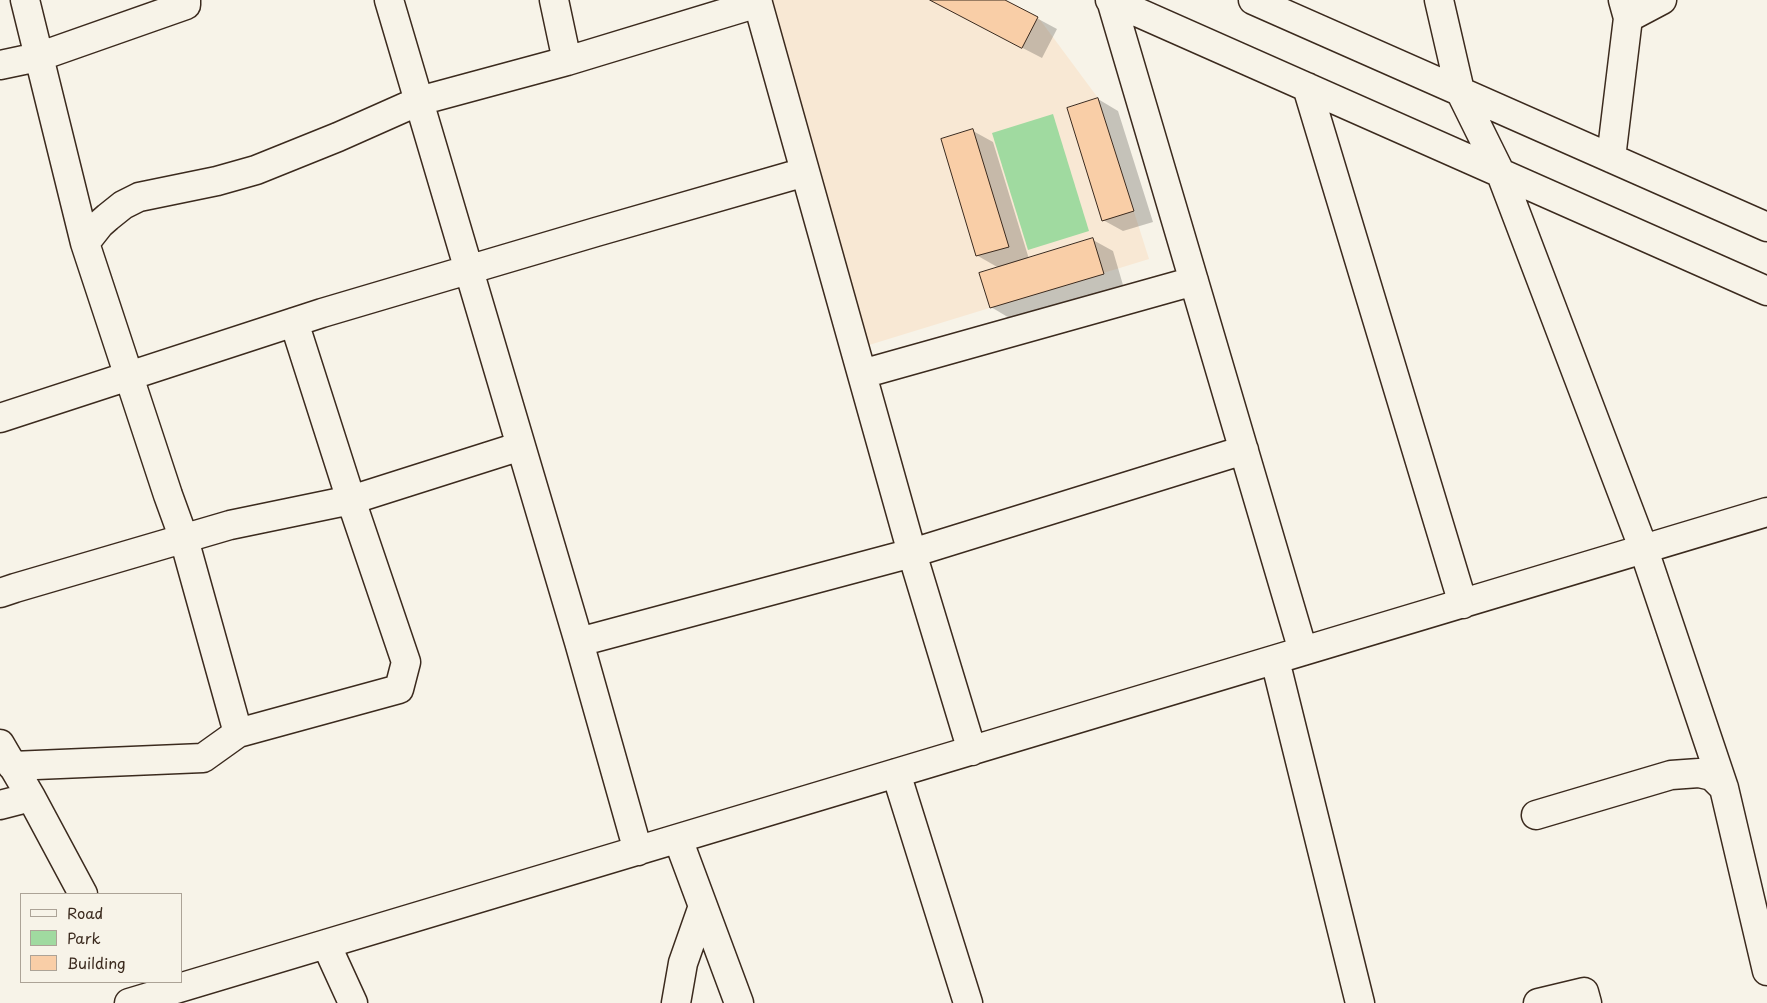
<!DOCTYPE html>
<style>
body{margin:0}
#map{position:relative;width:1767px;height:1003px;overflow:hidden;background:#f7f3e8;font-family:"Playpen Sans",sans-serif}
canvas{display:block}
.legend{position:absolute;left:20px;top:893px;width:162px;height:90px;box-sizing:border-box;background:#f7f3e8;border:1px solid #aca397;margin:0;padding:6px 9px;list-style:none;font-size:15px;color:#3b2a1e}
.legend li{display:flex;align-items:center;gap:10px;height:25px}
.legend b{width:25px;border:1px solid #aca397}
</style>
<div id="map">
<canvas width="1767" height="1003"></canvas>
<ul class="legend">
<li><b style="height:6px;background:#f7f3e8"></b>Road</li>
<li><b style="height:14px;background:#a0daa0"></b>Park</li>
<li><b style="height:14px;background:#f9cea7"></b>Building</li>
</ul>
</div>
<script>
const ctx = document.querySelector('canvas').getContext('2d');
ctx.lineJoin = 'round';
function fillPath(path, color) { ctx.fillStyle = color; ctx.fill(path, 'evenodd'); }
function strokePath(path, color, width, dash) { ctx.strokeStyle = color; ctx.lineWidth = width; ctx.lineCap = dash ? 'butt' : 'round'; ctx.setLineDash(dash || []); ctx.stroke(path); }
const built = new Path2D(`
 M771 0H1005L1038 17 1098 98 1149 259 869 345Z`);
const green = new Path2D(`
 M1053 114 1089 231 1028 250 992 133Z`);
const shadow = new Path2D(`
 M930 0H1003L1057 29 1042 58Z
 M1098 99 1118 111 1153 222 1123 231 1103 220Z
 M973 131 993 142 1029 259 1093 240 1113 251 1123 285 1011 319 991 307 999 268 978 256 942 140Z`);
const building = new Path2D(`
 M930 0H1005L1038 17 1022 48Z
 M1098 98 1134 211 1102 221 1067 108Z
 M973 129 1009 247 976 256 941 139Z
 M1093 238 1104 274 990 308 979 273Z`);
const minor = new Path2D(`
 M389 0 579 642 638 851
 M554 0 567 61
 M757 0 912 553 972 751
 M1110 0 1767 291
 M1111 0 1303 651
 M1253 0 1767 227
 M1439 0 1460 91 1501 174 1644 550 1724 788 1767 971
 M1628 18 1662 0
 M0 65 38 57 186 5V0
 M1307 87 1463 604
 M1611 158 1628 18 1623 0
 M85 243 100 224 108 217 123 205 139 197 217 181 256 170 338 137 419 101 567 61 758 3
 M862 374 1194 281
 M0 418 322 313 596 232 805 172
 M0 593 15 588 230 525 351 500 521 446
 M579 642 912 553 1244 450
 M1275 660 1360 1003
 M238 733 399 689 406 662 351 500 294 322
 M0 744 31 797 83 894
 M12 766 203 758 238 733 184 539 168 495 85 243 25 0
 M896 773 968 1003
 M0 805 31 797
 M1536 815 1671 775 1699 773 1712 776 1724 788
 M678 839 739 1003
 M326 944 353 1003
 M129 1003 1767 512
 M676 1003 683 963 703 906
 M1538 1003 1584 992 1587 1003`);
fillPath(built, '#f8e8d4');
fillPath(green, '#a0daa0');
fillPath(shadow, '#0003');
fillPath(building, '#f9cea7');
strokePath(building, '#3b2a1e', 1);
strokePath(minor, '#3b2a1e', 31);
strokePath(minor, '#f7f3e8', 28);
</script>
